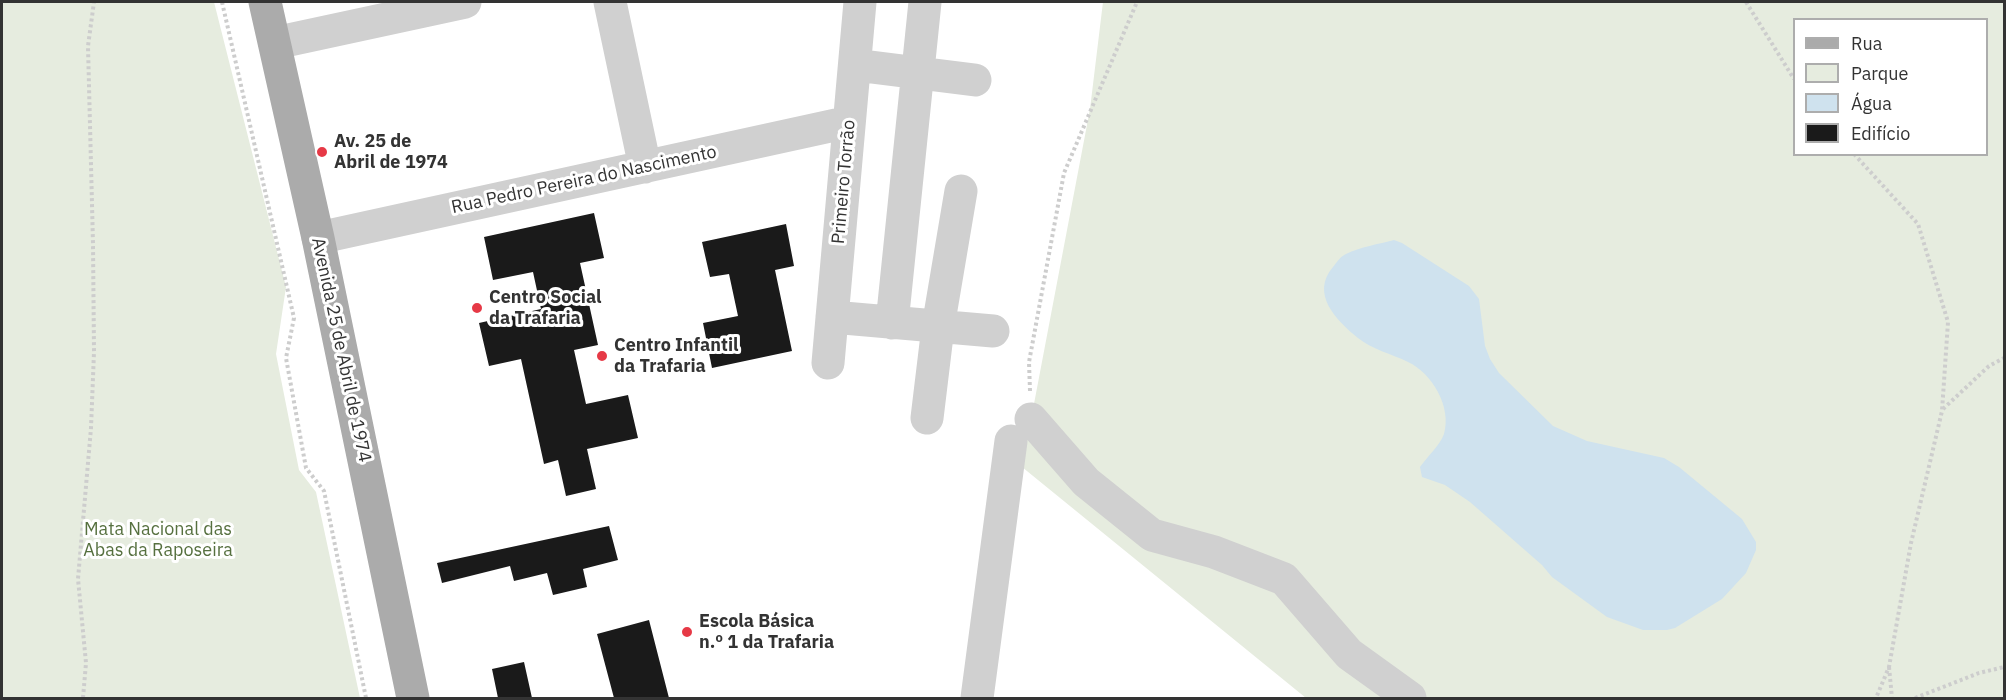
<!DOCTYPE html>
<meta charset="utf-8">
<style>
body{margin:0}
#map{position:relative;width:2006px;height:700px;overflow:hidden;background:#fff;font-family:"IBM Plex Sans",sans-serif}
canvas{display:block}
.frame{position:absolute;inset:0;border:3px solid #333;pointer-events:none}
.legend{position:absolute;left:1793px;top:18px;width:195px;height:138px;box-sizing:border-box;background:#fff;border:2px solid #adadad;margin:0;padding:8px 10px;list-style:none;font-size:18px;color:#333}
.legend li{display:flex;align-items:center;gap:12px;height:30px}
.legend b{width:30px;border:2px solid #adadad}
</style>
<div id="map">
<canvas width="2006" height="700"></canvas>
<div class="frame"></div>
<ul class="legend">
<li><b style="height:8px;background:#ababab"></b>Rua</li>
<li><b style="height:16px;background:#e6ecdf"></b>Parque</li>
<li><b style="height:16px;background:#cfe2ee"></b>Água</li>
<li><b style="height:16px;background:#1a1a1a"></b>Edifício</li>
</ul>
</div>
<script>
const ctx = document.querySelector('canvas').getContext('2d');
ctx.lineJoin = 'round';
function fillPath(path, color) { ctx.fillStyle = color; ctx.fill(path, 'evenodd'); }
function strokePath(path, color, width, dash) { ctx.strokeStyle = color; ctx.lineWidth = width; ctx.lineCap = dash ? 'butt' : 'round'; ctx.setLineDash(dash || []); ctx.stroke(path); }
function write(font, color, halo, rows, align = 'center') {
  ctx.font = font + ' "IBM Plex Sans",sans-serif'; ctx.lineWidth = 6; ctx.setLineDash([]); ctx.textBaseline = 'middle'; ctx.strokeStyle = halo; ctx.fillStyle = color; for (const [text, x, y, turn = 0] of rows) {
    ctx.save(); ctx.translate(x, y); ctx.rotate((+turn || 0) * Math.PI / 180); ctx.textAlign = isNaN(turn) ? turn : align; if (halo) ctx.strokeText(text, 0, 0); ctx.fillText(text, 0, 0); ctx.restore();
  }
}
const green = new Path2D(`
 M2 2H214L286 287 276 354 299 470 316 492 360 698H2Z
 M1103 2H2004V698H1306L1022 467 1090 109ZM1794 20H1986V154H1794Z`);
const water = new Path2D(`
 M1394 240 1402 243 1469 286 1479 299 1485 346 1490 359 1499 373 1553 426 1587 441 1664 458 1679 467 1742 519 1756 542V550L1746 573 1722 599 1675 628 1667 630H1643L1607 617 1552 577 1542 565 1470 502 1445 485 1422 477 1420 467C1427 457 1440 445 1444 434 1452 407 1432 373 1408 362 1392 354 1371 349 1358 338 1336 320 1310 294 1333 267 1337 262 1340 257 1346 254 1360 247 1379 244 1394 240Z`);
const building = new Path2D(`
 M594 213 604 258 580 263 598 345 574 350 586 404 628 395 638 438 587 449 596 489 566 496 558 460 544 464 521 359 489 366 479 323 541 309 533 272 493 280 484 237Z
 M786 224 794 266 775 270 792 351 712 368 703 323 738 316 729 274 710 277 702 242Z
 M609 526 618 560 583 569 587 587 553 595 547 573 514 581 510 566 442 583 437 563Z
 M649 620 669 698H614L597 634Z
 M524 662 532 698H498L492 669Z`);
const path = new Path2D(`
 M222 2 294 318 286 358 306 468 324 491 366 698
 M1746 2 1794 79
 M1854 154 1918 224 1948 322 1942 411 1911 543 1889 667 1876 698
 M1030 391 1029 362 1064 173 1137 2
 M1943 409 1989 366 2004 358
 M1889 667 1892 698
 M83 698 86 663 78 579 91 428 94 352 93 244 88 46 94 2
 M1915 698 1979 673 2004 667`);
const minor = new Path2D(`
 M610 2 645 167
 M275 43 465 2
 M855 65 975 80
 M318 238 849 122
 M832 317 993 331
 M892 323 925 2
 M828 363 860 2
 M927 418 938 327 961 191
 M1031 419 1086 482 1152 535 1214 552 1284 579 1349 654 1410 698
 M977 698 1011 441`);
const major = new Path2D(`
 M265 2 318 238 413 698`);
const markers = [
 [322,152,6,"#e63946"],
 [477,308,6,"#e63946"],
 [602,356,6,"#e63946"],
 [687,632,6,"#e63946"]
];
const poiNames = [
 ["Av. 25 de",334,142],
 ["Abril de 1974",334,163],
 ["Centro Social",489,298],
 ["da Trafaria",489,319],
 ["Centro Infantil",614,346],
 ["da Trafaria",614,367],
 ["Escola Básica",699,622],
 ["n.º 1 da Trafaria",699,643]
];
const streetNames = [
 ["Rua Pedro Pereira do Nascimento",584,180,-12],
 ["Primeiro Torrão",844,182,-85],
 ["Avenida 25 de Abril de 1974",341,350,78]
];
const parkNames = [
 ["Mata Nacional das",158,530],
 ["Abas da Raposeira",158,551]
];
fillPath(green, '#e6ecdf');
fillPath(water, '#cfe2ee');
fillPath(building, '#1a1a1a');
strokePath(path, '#cdcdcd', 4, [3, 3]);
strokePath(minor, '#d0d0d0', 33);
strokePath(major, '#ababab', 33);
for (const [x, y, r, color] of markers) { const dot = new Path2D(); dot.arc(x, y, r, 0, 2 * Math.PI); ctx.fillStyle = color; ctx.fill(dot); strokePath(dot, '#fff', 2); }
write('bold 18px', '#333', '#fff', poiNames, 'left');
write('18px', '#333', '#fff', streetNames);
write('18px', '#56703f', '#fff', parkNames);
</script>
